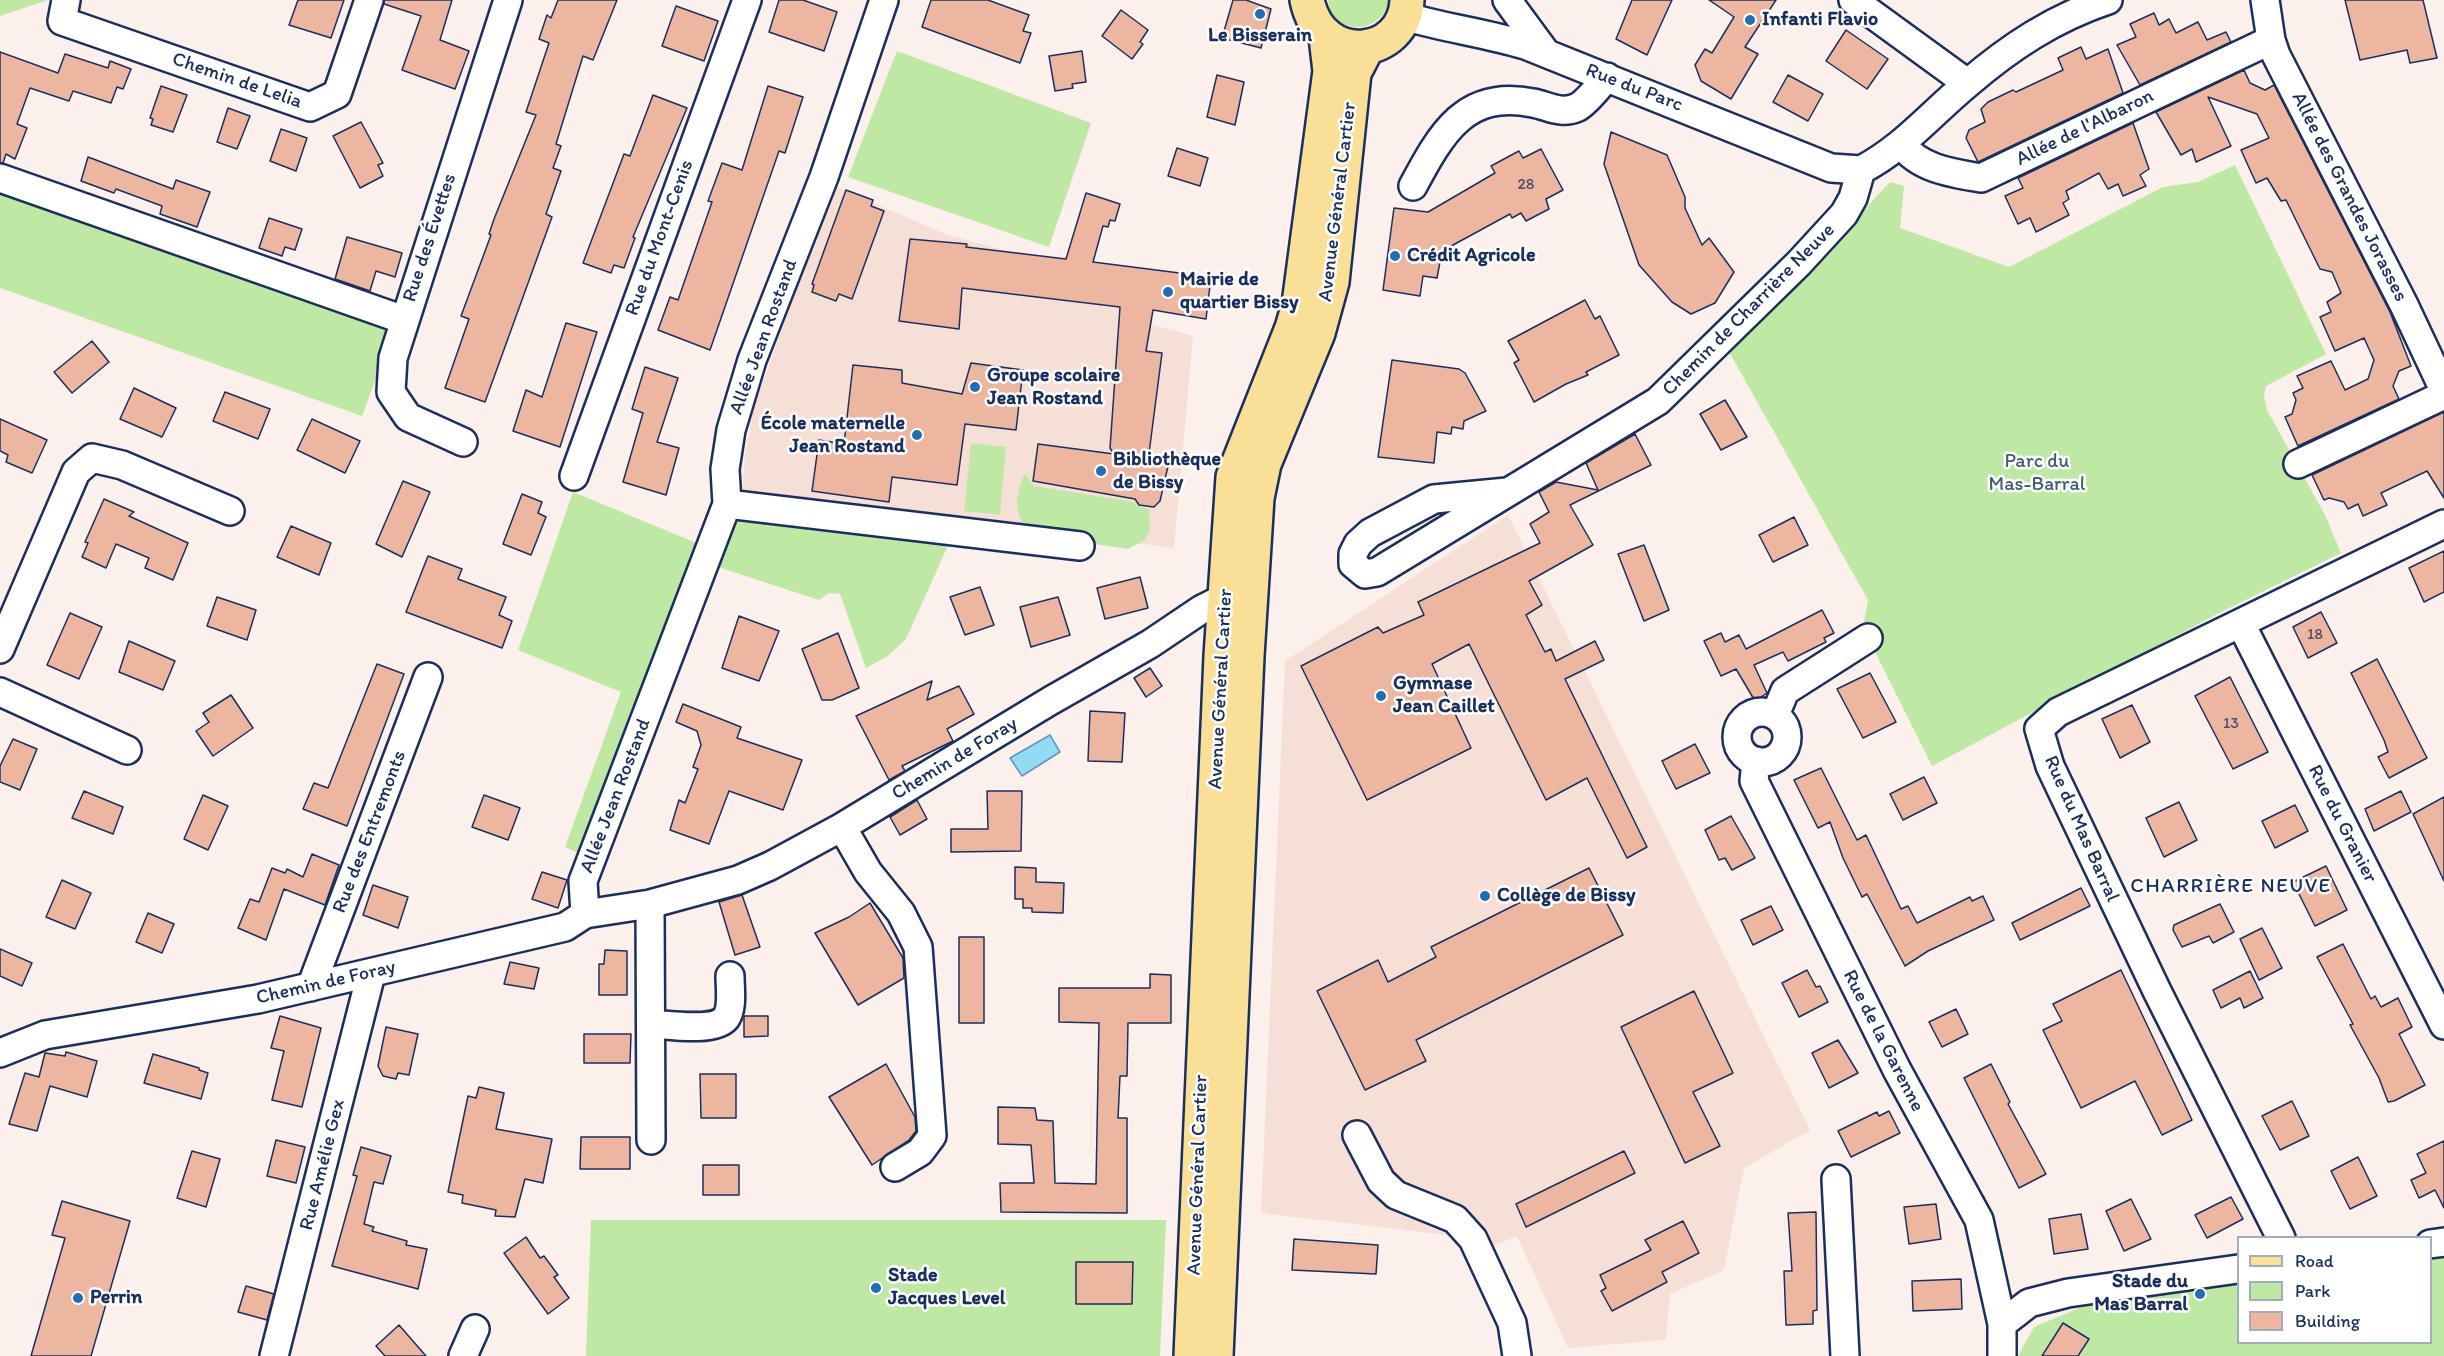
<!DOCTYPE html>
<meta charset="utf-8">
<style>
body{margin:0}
#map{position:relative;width:2444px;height:1356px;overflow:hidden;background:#fbf0ec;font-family:Itim,sans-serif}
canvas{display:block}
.legend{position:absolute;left:2237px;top:1236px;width:195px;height:108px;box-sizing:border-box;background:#fff;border:2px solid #a4acbf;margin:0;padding:8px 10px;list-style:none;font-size:18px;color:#1b2f5e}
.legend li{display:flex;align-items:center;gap:12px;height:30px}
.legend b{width:30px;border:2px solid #a4acbf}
</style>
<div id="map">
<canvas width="2444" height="1356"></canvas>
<ul class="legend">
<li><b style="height:8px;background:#fadf96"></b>Road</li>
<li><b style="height:16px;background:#bfe8a4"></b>Park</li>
<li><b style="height:16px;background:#ecb6a1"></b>Building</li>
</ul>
</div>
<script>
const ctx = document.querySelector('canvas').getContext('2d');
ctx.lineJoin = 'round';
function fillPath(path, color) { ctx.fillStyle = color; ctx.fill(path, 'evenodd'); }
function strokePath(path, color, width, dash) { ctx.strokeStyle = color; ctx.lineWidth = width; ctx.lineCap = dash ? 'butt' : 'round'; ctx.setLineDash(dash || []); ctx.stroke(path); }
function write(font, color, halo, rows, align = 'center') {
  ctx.font = font + ' Itim,sans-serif'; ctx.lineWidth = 5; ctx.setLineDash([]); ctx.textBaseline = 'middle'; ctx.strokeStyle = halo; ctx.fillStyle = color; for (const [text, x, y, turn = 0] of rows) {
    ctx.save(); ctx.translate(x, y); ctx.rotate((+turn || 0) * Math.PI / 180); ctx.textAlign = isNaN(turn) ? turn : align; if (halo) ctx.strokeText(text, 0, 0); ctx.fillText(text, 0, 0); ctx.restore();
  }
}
const built = new Path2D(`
 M833 186 948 235 1000 249 1126 269 1125 317 1193 336 1174 548 743 491 744 463 753 410Z
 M1508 515 1810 1130 1744 1168 1724 1270 1670 1294 1666 1340 1568 1348 1517 1236 1469 1255 1447 1235 1261 1213 1285 661Z`);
const green = new Path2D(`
 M0 0H48L0 16Z
 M1328 0H1389C1383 35 1331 37 1328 0Z
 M897 51 1091 123 1049 247 848 177Z
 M2235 165 2326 354 2266 386 2264 396 2267 410 2325 515 2341 553 2219 613 1932 766 1863 628 1868 600 1727 348 1833 243 1890 182 1904 186 1900 228 2009 267 2163 187 2198 182Z
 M0 185 396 324 362 416 0 288Z
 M971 443 1006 447 1000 515 964 511Z
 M1025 474 1034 486 1134 502 1140 507 1149 509 1150 529 1145 540 1128 549 1029 534C1015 513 1013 497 1025 474Z
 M573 492 699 544 583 855 565 847 621 692 518 650Z
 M738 518 950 541 906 639 888 656 866 668 840 594 829 593 819 600 709 564 732 523Z
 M591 1220H1166L1160 1356H586Z
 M2444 1253V1356H2018L2034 1327 2084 1306 2238 1283V1342H2430L2431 1255Z`);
const water = new Path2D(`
 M1050 735 1060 752 1022 776 1010 758Z`);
const building = new Path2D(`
 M298 0H344L331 38 289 25Z
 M384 0H452L440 40 469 51 455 89 402 70 421 16 384 4Z
 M558 0H617L593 60 583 56 556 144 561 146 553 168 561 171 546 214 552 217 485 402 445 388 469 319 461 316 491 235 489 234 494 219 536 115 526 112 549 43 539 39 547 15 551 18Z
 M779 0H803L837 12 824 51 769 32Z
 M931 0H988L1029 15 1023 31 1031 33 1020 63 922 27Z
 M1233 0H1246L1271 9 1261 48 1222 38Z
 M1632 0H1672L1647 55 1616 39Z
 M1709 0H1776L1745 47 1758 54 1731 99 1701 81 1695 65 1705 49 1712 53 1734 17Z
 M2345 0H2423L2437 58 2410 63 2407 50 2360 60Z
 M676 6 718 21 704 61 662 46Z
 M1121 10 1148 30 1140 42 1143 44 1132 59 1102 36Z
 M2154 13 2159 25 2169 19 2176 33 2198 22 2207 40 2226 32 2231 42 2140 85 2117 45 2136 37 2130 24Z
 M1846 30 1888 59 1867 89 1826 61Z
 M2081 47 2086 59 2108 49 2123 93 1978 162 1966 138 1969 130 1985 122 1981 109 1988 102 2013 90 2016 92 2063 70 2058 58Z
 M1082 51 1086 82 1072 84 1073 88 1055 91 1049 56Z
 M0 52 58 73 65 54 108 68 110 61 131 69 123 89 117 87 111 103 73 91 69 101 30 88 17 124 27 128 15 159 6 154 3 163H0Z
 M2244 70 2250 83 2265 90 2274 85 2390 312 2411 366 2399 371 2393 386 2399 399 2298 446 2285 417 2292 414 2296 400 2293 393 2303 388 2297 376 2331 361 2345 390 2368 379 2374 360 2364 338 2335 351 2320 317 2331 312 2327 302 2341 293 2332 272 2320 269 2286 200 2281 201 2267 178 2256 183 2241 150 2269 138 2257 114 2208 97 2231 146 2196 162 2192 149 2181 155 2156 112Z
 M1217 75 1244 82 1235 125 1207 117Z
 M1788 75 1823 94 1808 121 1773 102Z
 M161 86 187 95 173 132 151 125 153 119 150 118Z
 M768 86 803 97 785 153 779 151 710 350 658 330 670 297 678 300 712 202 708 201 722 163 742 170Z
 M653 95 687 108 633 237 635 238 624 268 614 265 611 273 583 263 624 154 630 156Z
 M228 108 250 116 237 149 217 142Z
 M361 122 383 163 378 165 383 176 360 188 333 136Z
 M2133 123 2149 169 2140 175 2146 186 2123 196 2118 184 2108 189 2099 173 2066 191 2069 199 2063 203 2069 215 2036 232 2030 218 2018 224 2005 196 2023 188 2018 178Z
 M281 129 307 138 296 171 270 161Z
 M1611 132 1667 155 1685 197V208L1702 245 1709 238 1734 272 1715 303 1691 314 1672 302 1639 265 1604 164Z
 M1177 148 1208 158 1200 186 1168 176Z
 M1541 149 1563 190 1546 199 1549 209 1526 221 1521 213 1512 218 1510 214 1442 251 1437 278 1423 276 1420 296 1383 290 1394 208 1428 212 1495 173 1491 166 1519 151 1523 158Z
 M88 157 173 189 176 180 210 192 197 227 160 214 162 206 116 189 114 193 81 181Z
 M846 190 873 200 871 206 884 211 852 299 839 294 836 301 812 292 814 285 812 284Z
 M1086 193 1120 204 1115 221 1110 220 1108 227 1103 226 1093 262 1211 277 1206 319 1153 310 1146 351 1162 353 1148 461 1169 462 1160 501 1154 507 1139 505 1135 499 1033 481 1038 444 1114 454 1110 448 1120 307 962 288 959 329 899 321 910 239 967 244 966 247 1066 259Z
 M269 218 302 229 295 250 285 247 282 256 259 248Z
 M347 237 402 253 395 277 376 271 370 291 335 279Z
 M1585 300 1595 319 1600 316 1619 355 1586 372 1588 375 1566 384 1534 402 1514 363 1519 360 1508 341Z
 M566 323 597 332 560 447 513 431 526 390 542 397Z
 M92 341 109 362 72 393 54 372Z
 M1392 360 1459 369 1465 373 1486 411 1464 421 1463 429 1452 427 1451 434 1437 432 1434 463 1378 457Z
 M971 363 1023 370 1016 430 965 424 957 485 892 477 889 502 812 491 819 440 844 444 853 365 902 370V383L962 394Z
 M645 367 678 378 657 442 679 448 666 495 623 482 643 413 632 409Z
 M134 388 176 408 162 437 120 419Z
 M225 392 270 409 258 439 213 421Z
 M1725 400 1747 437 1721 450 1700 414Z
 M2444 412V498L2427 471 2381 493 2387 505 2363 516 2358 504 2348 509 2344 502 2329 498 2324 500 2312 475Z
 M0 419 47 440 32 473 6 462 8 455 0 451Z
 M312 419 360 441 345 473 297 450Z
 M1635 434 1651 465 1570 505 1593 545 1529 581 1542 605 1526 615 1545 652 1551 649 1556 661 1595 641 1604 660 1565 679 1647 847 1627 858 1587 778 1546 800 1469 644 1432 664 1471 748 1367 800 1301 666 1378 627 1383 633 1424 615 1418 602 1540 543 1530 524 1549 512 1539 492 1556 482 1598 490 1586 463Z
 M403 481 430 492 402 557 376 544Z
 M522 494 542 502 538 513 546 517 531 555 503 544Z
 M104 499 134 512 129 516 188 543 173 580 145 568 149 558 116 544 106 568 82 557 88 543 85 542Z
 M1794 517 1808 545 1773 562 1759 535Z
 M291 526 331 543 319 575 277 557Z
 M1644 545 1669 610 1644 621 1618 554Z
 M2444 551V592L2424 602 2409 568Z
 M428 556 462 569 458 579 506 597 499 615 512 621 502 648 406 612Z
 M1140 577 1148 608 1105 619 1097 588Z
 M980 587 994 625 965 635 950 597Z
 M217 597 256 610 247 640 207 626Z
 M1058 597 1070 635 1031 647 1020 607Z
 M1822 610 1834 633 1824 638 1826 642 1788 661 1783 652 1754 665 1767 693 1755 701 1736 669 1721 676 1704 641 1721 633 1725 642 1739 635 1746 649Z
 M2321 612 2337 643 2308 658 2293 627Z
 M70 613 102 627 79 679 47 665Z
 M739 616 779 631 759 681 722 668Z
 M838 633 859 688 832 700H822L802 649Z
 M129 641 175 661 163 690 119 672Z
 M2377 659 2427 758 2389 778 2378 757 2388 752 2384 740 2351 673Z
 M377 664 404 674 347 826 303 809 314 783 328 788Z
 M1150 668 1162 686 1146 697 1134 678Z
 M1870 673 1896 722 1863 738 1837 689Z
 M2230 677 2268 752 2233 769 2195 696Z
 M932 681 927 700 959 686 974 714 947 729 953 741 902 766 905 771 889 780 856 716Z
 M231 695 253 728 213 756 196 731 209 722 203 713Z
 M683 704 741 727 737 738 802 760 783 810 729 791 709 844 670 830 679 800 685 803 698 769 693 767 701 745 697 731 676 722Z
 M2132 705 2150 742 2120 758 2102 719Z
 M1090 711 1125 713 1122 762 1088 761Z
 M13 739 37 749 20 790 0 782V766Z
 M1695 744 1710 773 1676 789 1662 761Z
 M1821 768 1857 840 1866 835 1901 909 1908 906 1917 923 1970 897 1972 901 1983 896 1994 920 1928 951 1905 966 1867 894 1862 897 1843 858 1830 822 1818 828 1794 780Z
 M1924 777 1937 803 1903 820 1890 794Z
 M84 791 123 807 113 834 72 818Z
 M987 791H1022L1021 851 951 852V829H988Z
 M2401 791 2411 812 2374 831 2365 809Z
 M203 795 228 806 208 850 184 839Z
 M484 795 520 808 508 840 472 827Z
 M2444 797V881L2413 814Z
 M917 800 927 819 900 835 890 817Z
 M2179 802 2197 840 2164 857 2146 818Z
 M2295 805 2308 831 2275 848 2262 821Z
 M1731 816 1755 858 1732 870 1725 858 1719 860 1705 830Z
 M312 854 339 865 325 905 284 889 266 940 238 928 250 899 259 902 272 868 285 873 287 869 303 877Z
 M2326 866 2347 910 2315 926 2293 882Z
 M1015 867 1036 868V882L1064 883 1063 913 1032 912V908H1023V899H1015Z
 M1589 868 1623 935 1416 1040 1426 1061 1365 1090 1317 991 1378 960 1388 982 1436 957 1431 947Z
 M542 872 567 880 558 908 532 899Z
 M62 880 91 893 75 929 46 917Z
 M373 885 408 897 398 928 363 915Z
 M2081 888 2090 906 2020 940 2012 923Z
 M742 895 760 947 735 955 719 902Z
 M870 903 903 958 904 978 858 1005 815 933 849 917Z
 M2220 904 2234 932 2213 943 2209 936 2182 947 2173 930 2174 925Z
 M1771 906 1783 930 1753 945 1741 920Z
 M148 913 174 924 162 953 136 942Z
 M2262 928 2282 968 2259 980 2240 939Z
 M959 937H984V1023H959Z
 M2343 944 2371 999 2375 996 2381 1007 2398 998 2412 1027 2399 1034 2425 1085 2394 1101 2388 1102 2379 1078 2350 1025 2353 1024 2317 957Z
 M0 949 32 963 22 986 0 976Z
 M605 950 627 951V995H599V964H604Z
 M510 962 539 968 534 989 504 984Z
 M1807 970 1816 987 1820 986 1828 1002 1799 1017 1782 983Z
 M2121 970 2192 1120 2162 1135 2135 1081 2081 1108 2043 1030 2062 1021 2053 1004Z
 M2250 971 2263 998 2244 1008 2240 998 2221 1008 2213 990Z
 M1150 974 1171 975V1023H1128L1127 1076H1120L1118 1118H1127V1213L1001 1212 1000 1183H1034L1031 1145 998 1144V1107L1035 1108 1037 1120 1053 1121 1055 1183 1096 1184 1099 1023 1059 1022V988H1150Z
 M1694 991 1733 1073 1693 1092 1720 1146 1685 1163 1621 1027Z
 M1956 1009 1968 1034 1942 1047 1929 1022Z
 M280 1016 321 1028 302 1107 272 1100 284 1051 271 1048Z
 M744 1016H768V1036L744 1037Z
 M386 1027 418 1034 409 1075 398 1073 396 1079 383 1076 378 1066Z
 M584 1034H631L630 1063H584Z
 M1838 1040 1858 1073 1829 1088 1812 1053Z
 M66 1052 97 1061 87 1097 50 1086 37 1131 9 1124 25 1073 39 1077 45 1053 65 1056Z
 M153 1054 199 1068V1070L208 1073 201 1099 144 1083Z
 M886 1064 915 1117 916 1131 909 1140 872 1165 829 1097Z
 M1991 1064 2010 1102 2008 1104 2046 1174 2019 1188 1964 1078Z
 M700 1074H736V1118H701Z
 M479 1087 504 1093 496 1129 552 1139 543 1183 525 1179 515 1217 495 1216 496 1210 462 1203 463 1195 448 1192 468 1096 476 1098Z
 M2292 1101 2309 1136 2280 1150 2262 1116Z
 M1889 1111 1900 1133 1851 1157 1838 1131 1877 1112 1879 1116Z
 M581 1137H630V1169H580Z
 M276 1140 305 1147 296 1183 267 1176Z
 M2444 1141V1208L2435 1190 2419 1198 2411 1180 2426 1173 2417 1154Z
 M361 1147 391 1156 383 1184 374 1182 364 1224 374 1227 372 1231 407 1241 406 1245 427 1249 418 1289 332 1266 357 1176 353 1175Z
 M192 1151 220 1159 206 1207 177 1198Z
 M1624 1151 1635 1173 1526 1227 1516 1204Z
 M2358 1157 2377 1196 2350 1209 2331 1171Z
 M703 1165H739V1195H703Z
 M2231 1197 2243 1219 2207 1238 2195 1215Z
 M2131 1199 2151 1239 2124 1251 2106 1211Z
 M62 1201 130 1221 91 1356H31L65 1238 52 1235Z
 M1936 1204 1941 1239 1909 1244 1904 1207Z
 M1816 1212 1817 1310 1813 1311V1324L1786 1325 1784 1271H1792L1788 1213Z
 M2081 1214 2088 1249 2054 1254 2049 1219Z
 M1683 1221 1699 1253 1662 1272 1667 1282 1612 1311 1601 1291 1606 1288 1600 1275 1651 1250 1645 1240Z
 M526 1237 540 1258 544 1256 558 1275 554 1277 569 1298 548 1314 504 1253Z
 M1294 1239 1378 1245 1376 1274 1292 1270Z
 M1076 1262H1133L1132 1304H1076Z
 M1961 1279 1962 1309 1913 1311 1912 1281Z
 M246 1286 274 1294 267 1320 238 1312Z
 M2063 1323 2089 1339 2078 1356H2042Z
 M399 1325 426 1356H385L376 1346Z`);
const minor = new Path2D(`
 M66 0 62 21 310 107 337 94 369 0
 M1507 0 1546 53
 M1853 0 1967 83
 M2265 0 2271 40 2276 55 2404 305 2444 390
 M1404 16C1444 28 1485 33 1525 45L1831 168 1861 170
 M1901 144C1920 169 1951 173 1981 178L2271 40
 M0 178 404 320
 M1413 186C1441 134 1465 89 1533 103 1549 106 1561 115 1578 107 1588 101 1599 86 1607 77
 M463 442 408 417 391 392 393 358 508 0
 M2298 464 2444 395
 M574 476 747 0
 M1507 492 1434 499 1370 533 1358 544 1353 554V564L1365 574 1377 572 1658 401 1799 263 1844 214 1853 198 1861 170C1902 149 1932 113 1967 84 2010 47 2054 18 2108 0
 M727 504 1080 546
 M2241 624 2444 1025
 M0 649 76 472 92 458 122 465 230 511
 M0 692 127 750
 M1737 737a25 25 0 1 1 50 0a25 25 0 1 1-50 0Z
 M1775 715 1785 691 1868 638
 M1756 761 1754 781 1897 1070 1979 1220 2002 1324V1356
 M842 827 868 872 901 913 918 947 932 1136 920 1152 895 1167
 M650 904 651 1140
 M585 914 583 881 727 504 725 469 731 430 752 360 824 177 884 0
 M311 987 428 677
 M652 1024C669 1025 715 1032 726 1018 733 1008 730 988 730 976
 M0 1053 45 1035 258 999 565 927 585 914 650 904 738 880 770 866 842 827 1050 701 1150 644 1202 609 1214 603 1243 606
 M1357 1135 1381 1181 1396 1195 1455 1219 1473 1239 1512 1323 1517 1356
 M1836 1179 1845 1356
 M2281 1238 2157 991 2050 766 2039 729 2058 712 2444 524
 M2430 1244 2444 1242
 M2002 1324 2029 1303 2068 1293 2238 1269
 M274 1356 371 974
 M463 1356 475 1329`);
const major = new Path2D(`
 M1307 0C1321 68 1405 58 1407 0
 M1191 1356 1221 656 1233 477 1292 328 1299 304 1330 71 1326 37
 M1216 1356 1247 656 1257 498 1264 464 1318 333 1332 282 1354 73 1368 46`);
const markers = [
 [1260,14,6,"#1f6fb2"],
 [1750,20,6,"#1f6fb2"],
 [1395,256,6,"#1f6fb2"],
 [1168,292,6,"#1f6fb2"],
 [975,387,6,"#1f6fb2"],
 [917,435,6,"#1f6fb2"],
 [1101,471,6,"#1f6fb2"],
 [1381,696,6,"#1f6fb2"],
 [1485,896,6,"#1f6fb2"],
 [876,1288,6,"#1f6fb2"],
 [2200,1294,6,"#1f6fb2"],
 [78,1298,6,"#1f6fb2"]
];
const numberNames = [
 ["28",1526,185],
 ["18",2315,635],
 ["13",2231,724]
];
const poiNames = [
 ["Infanti Flavio",1762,20],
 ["Le Bisserain",1260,36,"center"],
 ["Crédit Agricole",1407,256],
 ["Mairie de",1180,280],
 ["quartier Bissy",1180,303],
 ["Groupe scolaire",987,376],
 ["Jean Rostand",987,399],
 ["École maternelle",905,424,"right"],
 ["Jean Rostand",905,447,"right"],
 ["Bibliothèque",1113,460],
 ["de Bissy",1113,483],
 ["Gymnase",1393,684],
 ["Jean Caillet",1393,707],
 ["Collège de Bissy",1497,896],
 ["Stade",888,1276],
 ["Jacques Level",888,1299],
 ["Stade du",2188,1282,"right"],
 ["Mas Barral",2188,1305,"right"],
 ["Perrin",90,1298]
];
const streetNames = [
 ["Chemin de Lelia",237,81,19],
 ["Rue du Parc",1634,88,21],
 ["Allée de l'Albaron",2085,128,-26],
 ["Allée des Grandes Jorasses",2349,197,63],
 ["Avenue Général Cartier",1338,202,-83],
 ["Rue des Évettes",430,238,-72],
 ["Rue du Mont-Cenis",660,238,-70],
 ["Chemin de Charrière Neuve",1749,310,-45],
 ["Allée Jean Rostand",764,337,-70],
 ["Avenue Général Cartier",1221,689,-87],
 ["Chemin de Foray",955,759,-31],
 ["Allée Jean Rostand",616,796,-69],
 ["Rue du Granier",2342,824,63],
 ["Rue du Mas Barral",2081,829,66],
 ["Rue des Entremonts",370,832,-69],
 ["Chemin de Foray",326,983,-13],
 ["Rue de la Garenne",1883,1041,63],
 ["Rue Amélie Gex",323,1165,-76],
 ["Avenue Général Cartier",1198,1175,-88]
];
const parkNames = [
 ["Parc du",2037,462],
 ["Mas-Barral",2037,485]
];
const neighbourhoodNames = [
 ["CHARRIÈRE NEUVE",2231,887]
];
fillPath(built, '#f6dfd6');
fillPath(green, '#bfe8a4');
fillPath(water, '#93daf5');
strokePath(water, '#6396b9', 1.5);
fillPath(building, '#ecb6a1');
strokePath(building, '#1b2f5e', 1.5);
strokePath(minor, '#1b2f5e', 32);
strokePath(major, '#1b2f5e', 38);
strokePath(minor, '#fff', 27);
strokePath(major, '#fadf96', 33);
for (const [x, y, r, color] of markers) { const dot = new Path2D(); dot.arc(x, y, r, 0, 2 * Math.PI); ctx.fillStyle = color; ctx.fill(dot); strokePath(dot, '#fff', 2); }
write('16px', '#4f516f', null, numberNames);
write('bold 20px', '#1b2f5e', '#fff', poiNames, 'left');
write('20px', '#1b2f5e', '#fff', streetNames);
write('20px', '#445d70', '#fff', parkNames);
ctx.letterSpacing = '1.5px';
write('21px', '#1b2f5e', '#fff', neighbourhoodNames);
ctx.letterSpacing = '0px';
</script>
